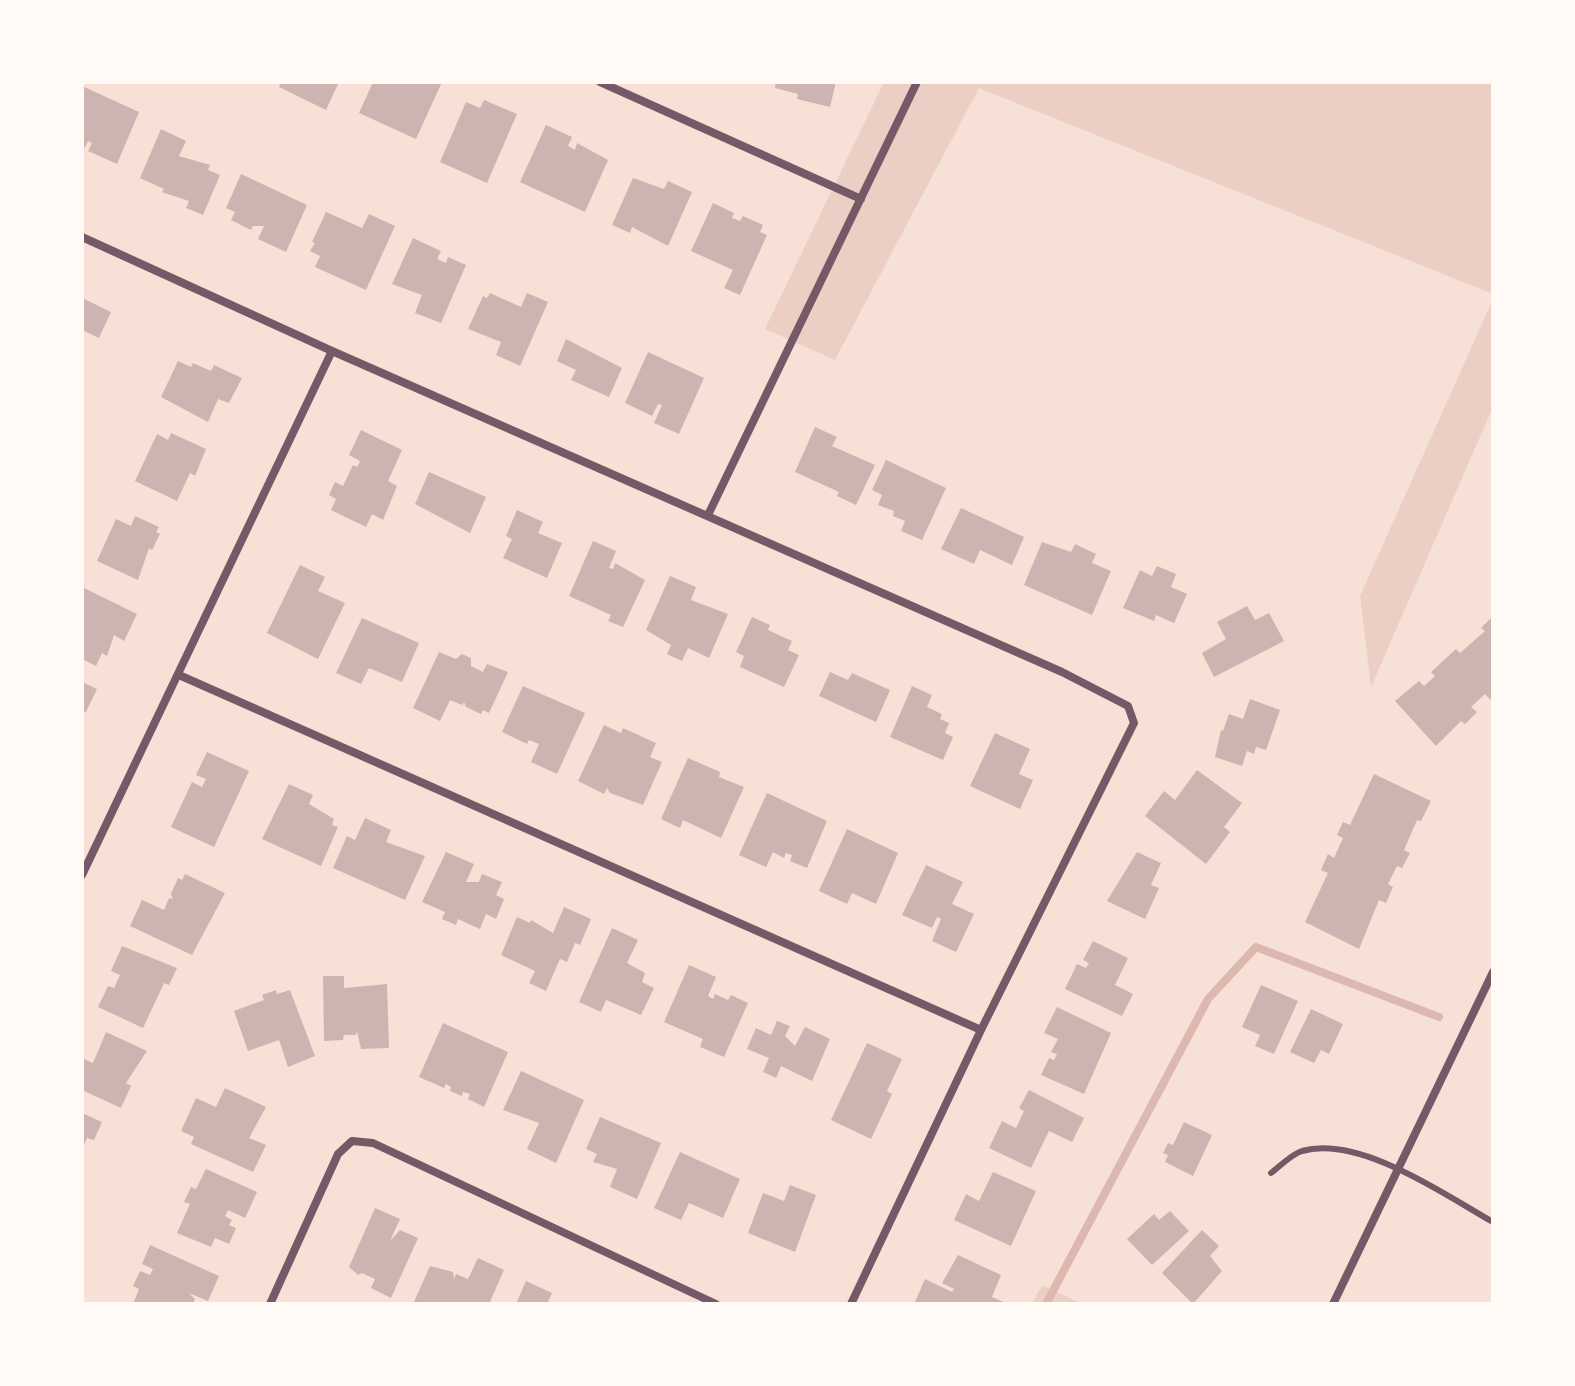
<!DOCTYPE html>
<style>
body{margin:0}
#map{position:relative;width:1575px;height:1386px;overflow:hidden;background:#f7e1d7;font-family:Overpass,sans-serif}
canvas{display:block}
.frame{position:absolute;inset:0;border:84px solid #fffaf5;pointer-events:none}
</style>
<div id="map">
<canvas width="1575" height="1386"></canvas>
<div class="frame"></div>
</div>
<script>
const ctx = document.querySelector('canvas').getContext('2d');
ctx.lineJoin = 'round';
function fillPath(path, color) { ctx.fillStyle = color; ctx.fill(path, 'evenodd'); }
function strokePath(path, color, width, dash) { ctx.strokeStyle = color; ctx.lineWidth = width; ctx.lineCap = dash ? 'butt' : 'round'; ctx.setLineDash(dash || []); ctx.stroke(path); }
const green = new Path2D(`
 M884 82H1493V294L979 88 835 360 765 329Z
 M1493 299V407L1371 687 1360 596Z
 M1042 1285 1082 1304H1032Z`);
const stream = new Path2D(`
 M1046 1304 1208 999 1256 947 1439 1017`);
const building = new Path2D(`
 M281 82H339L326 110 279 87Z
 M373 82H442L416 139 359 113Z
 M776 82H836L830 107 797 99 798 94 775 88Z
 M82 86 139 112 117 164 88 151 92 143 88 141 82 153Z
 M484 100 517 114 487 183 440 162 466 102 480 108Z
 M546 125 572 137 568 146 575 150 577 143 608 160 585 212 520 182Z
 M161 129 186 141 179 156 210 165 208 170 220 175 203 215 186 208 189 201 162 192 164 189 140 178Z
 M241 174 307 205 286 252 258 239 264 226H253L251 230 231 220 235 212 226 208Z
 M633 178 664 189 668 181 692 192 668 246 632 227 630 233 612 225Z
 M713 203 734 213 732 218 740 221 743 216 763 225 760 232 767 235 740 295 724 288 733 270 691 251Z
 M326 212 362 228 369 214 395 226 366 290 315 267 320 256 310 251 315 243 312 242Z
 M413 238 441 251 437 259 446 263 448 257 466 265 441 323 415 313 422 295 392 284Z
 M490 293 521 307 527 293 548 302 520 366 496 355 501 342 468 329 483 296 487 298Z
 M82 298 111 312 99 338 82 330Z
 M566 339 622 368 609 397 571 380 576 370 557 361Z
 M648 352 704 378 679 434 654 423 662 405 658 404 652 416 625 403Z
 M178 361 191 367 193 363 211 371 214 365 242 378 229 403 218 399 208 422 161 397Z
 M815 427 837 437 832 446 875 465 856 505 837 496 839 492 795 472Z
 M361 430 402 450 388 481 397 486 383 520 372 514 366 527 331 510 336 499 329 495 335 482 343 486 353 465 357 467 360 461 349 455Z
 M171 433 206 449 195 476 190 473 177 501 135 481 157 434 168 440Z
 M886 460 946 488 922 540 901 531 905 521 893 516 894 511 878 505 882 495 872 490Z
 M429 472 486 497 470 533 415 504Z
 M961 508 1024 537 1012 565 980 550 974 564 941 549Z
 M517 510 543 522 538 533 562 543 547 578 503 558 512 539 506 536Z
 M135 516 159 527 156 532 160 534 152 550 149 548 138 580 97 561 116 519 131 526Z
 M593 541 616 551 609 568 613 569 615 563 645 580 623 627 608 621 611 615 569 596Z
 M1042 542 1071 552 1075 544 1096 554 1092 563 1111 571 1092 615 1024 585Z
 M300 565 325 577 318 591 345 603 318 659 267 633Z
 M1157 566 1176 574 1171 587 1187 594 1174 623 1156 615 1154 621 1123 608 1140 570 1152 576Z
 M670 576 696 587 691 600 728 614 709 658 688 648 682 661 667 654 671 645 646 630Z
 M82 587 137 614 124 641 114 635 107 656 102 653 96 666 82 659Z
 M1247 606 1255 620 1269 613 1284 641 1214 677 1202 653 1226 639 1217 622Z
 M1493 616V698L1491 700 1485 694 1471 707 1477 712 1465 724 1461 721 1436 746 1395 701 1419 681 1424 686 1435 676 1431 672 1456 649 1460 653 1485 631 1481 628Z
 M752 617 770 625 768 630 792 641 788 650 799 655 784 687 740 667 744 656 736 652Z
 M362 618 419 643 402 682 369 668 361 684 336 673Z
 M439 652 456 659 462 654 471 658V666L483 672 487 664 508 672 489 713 483 710 481 714 466 707 464 702 462 705 450 700 440 721 413 708Z
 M830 672 848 680 852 673 890 690 876 722 819 696Z
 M82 682 97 689 86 712 82 711Z
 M523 686 585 713 557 774 531 762 539 744 529 740 527 744 502 732Z
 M912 686 932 695 927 707 942 714 940 719 949 723 945 733 953 737 943 760 890 737Z
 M1250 699 1280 710 1266 750 1256 747 1254 754 1247 751 1242 766 1215 757 1221 730 1223 731 1229 714 1243 719Z
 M604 725 621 733 623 728 656 743 650 757 662 762 643 805 610 793 607 788 604 794 578 781Z
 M995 733 1030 749 1019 774 1033 780 1020 809 970 786Z
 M207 752 249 771 214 847 171 827 192 782 202 787 206 779 196 775Z
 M688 758 720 772 719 777 744 787 721 838 683 820 680 828 661 819Z
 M1197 770 1242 803 1224 827 1230 832 1206 864 1145 816 1164 791 1175 800Z
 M1374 774 1431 801 1421 821 1417 820 1404 850 1410 853 1402 868 1397 866 1388 884 1393 887 1386 903 1379 900 1359 949 1305 922 1328 873 1321 870 1328 854 1334 858 1343 838 1337 835 1343 822 1350 825Z
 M289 784 313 795 309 804 334 819 332 825 338 827 321 866 262 839Z
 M767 793 827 821 807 868 790 861 792 855 786 853 784 858 773 852 766 867 739 855Z
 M365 818 391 830 386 842 425 856 405 900 333 868 347 836 355 840Z
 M847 829 898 853 876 904 852 893 847 904 819 891Z
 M446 852 474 864 466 882H479L482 874 502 882 496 895 504 899 496 919 486 914 480 929 458 919 456 925 442 919 445 912 422 902Z
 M1137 852 1161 863 1151 885 1159 888 1145 919 1107 901Z
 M926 865 963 882 952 904 974 914 956 952 932 941 941 919 937 917 932 928 902 915Z
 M185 874 225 893 192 955 130 926 142 900 164 910 169 898 173 899 171 894 178 878 182 880Z
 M564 907 591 919 580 945 575 943 567 962 560 959 546 991 529 983 535 971 501 955 517 917 530 923 531 920 553 933Z
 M612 928 638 940 627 963 645 973 642 982 654 988 641 1015 606 1000 601 1012 579 1002Z
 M1093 941 1128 958 1115 985 1133 994 1122 1016 1065 989 1077 964 1086 968 1089 963 1083 960Z
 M122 946 177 968 169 985 164 983 143 1028 98 1007 108 986 114 988 120 975 111 971Z
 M689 965 716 977 708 996 713 999 715 994 728 1000 731 995 748 1003 724 1057 700 1047 703 1039 664 1022Z
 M323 976H344V988L387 984 389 1048 361 1049 357 1031 356 1035H344L343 1040 324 1041Z
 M1261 985 1298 1001 1274 1054 1255 1046 1260 1035 1242 1027Z
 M276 990 277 994 290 990 315 1056 288 1067 279 1040 248 1051 234 1011 264 1000 262 995Z
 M1057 1007 1111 1033 1084 1094 1041 1075 1049 1058 1054 1060 1057 1054 1051 1052 1058 1039 1044 1033Z
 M1311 1009 1343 1024 1329 1054 1321 1050 1314 1063 1290 1052Z
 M777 1021 790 1026 785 1036 795 1046 805 1027 830 1039 812 1081 781 1066 776 1078 763 1072 769 1058 747 1049 756 1028 771 1035Z
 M443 1023 508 1052 484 1107 468 1099 470 1094 463 1092 462 1096 450 1091 451 1087 446 1084 444 1088 419 1077Z
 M106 1032 147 1051 126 1083 131 1086 121 1108 82 1090V1058L93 1063Z
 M867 1043 902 1059 887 1091 892 1094 871 1139 831 1120Z
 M521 1071 584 1100 556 1163 527 1149 539 1123 503 1110Z
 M225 1088 266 1107 249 1138 266 1145 253 1172 191 1144 194 1137 181 1131 196 1098 216 1107Z
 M1029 1090 1084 1118 1072 1142 1049 1131 1031 1168 989 1148 1002 1121 1016 1128 1024 1111 1019 1108Z
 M82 1113 102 1122 94 1140 87 1138 82 1150Z
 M600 1117 661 1143 637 1199 610 1187 617 1169 593 1162 597 1154 586 1149Z
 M1184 1122 1212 1135 1193 1176 1165 1162 1168 1155 1163 1153 1168 1143 1173 1145Z
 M680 1152 740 1179 723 1218 689 1203 681 1220 654 1208Z
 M206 1169 257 1192 245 1218 228 1210 225 1216 232 1220 229 1225 236 1228 229 1244 215 1238 211 1247 177 1233 190 1204 184 1202 191 1187 196 1189Z
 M993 1172 1036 1191 1011 1246 954 1220 966 1194 979 1201Z
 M790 1185 816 1195 795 1252 748 1233 763 1193 784 1201Z
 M375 1208 400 1219 390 1241 400 1230 418 1238 391 1298 371 1288 375 1279 362 1273 358 1275 349 1267Z
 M1170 1211 1189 1231 1152 1265 1127 1239 1154 1214 1159 1220Z
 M1202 1230 1219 1246 1210 1256 1222 1271 1193 1304 1162 1273Z
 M150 1245 219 1276 208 1301 189 1293 195 1299 193 1304H133L139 1289 133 1286 140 1271 150 1275 153 1269 142 1264Z
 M958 1255 1001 1275 992 1297 1008 1304H914L925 1279 952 1292 954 1289 942 1283Z
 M478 1258 504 1270 489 1304H413L430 1266 453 1272 454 1279 456 1274 468 1279Z
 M526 1281 552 1293 547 1304H516Z`);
const service = new Path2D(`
 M1271 1173C1280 1166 1292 1154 1302 1151 1360 1135 1445 1195 1493 1222`);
const minor = new Path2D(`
 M600 82 861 199
 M82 237 332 351 1062 672 1128 706 1134 723 981 1030 851 1304
 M708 515 917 82
 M179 675 981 1030
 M82 875 332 351
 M270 1304 338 1154 352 1141 373 1143 716 1304
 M1333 1304 1493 972`);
fillPath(green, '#ebcfc5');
strokePath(stream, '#dcb8b0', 8);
fillPath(building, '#ccb4b1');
strokePath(service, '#755966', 6);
strokePath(minor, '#755966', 8);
</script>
